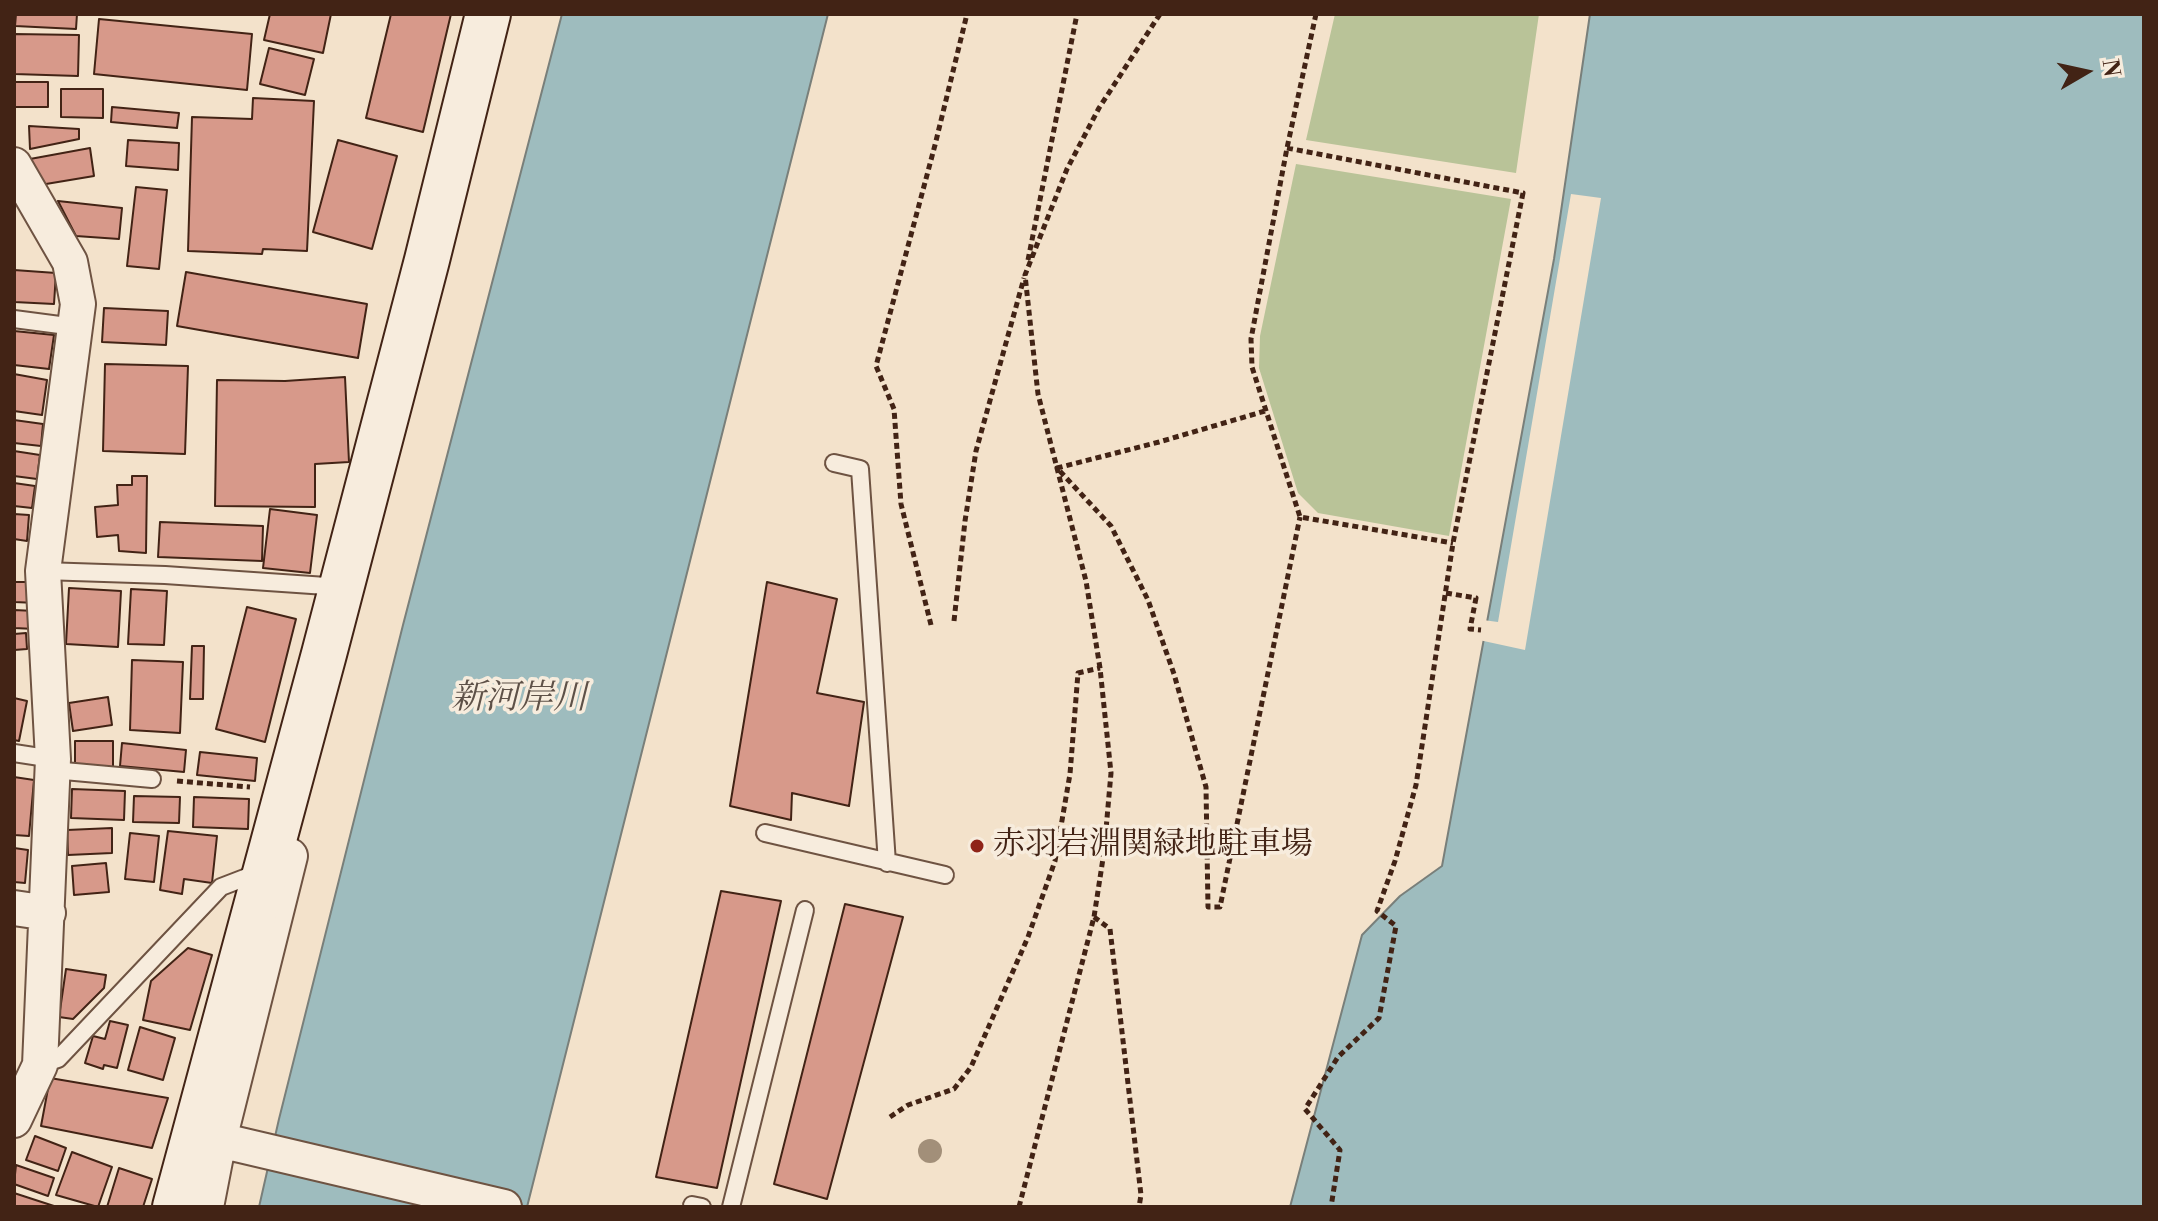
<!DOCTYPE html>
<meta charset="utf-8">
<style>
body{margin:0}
#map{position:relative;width:2158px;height:1221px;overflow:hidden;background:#f3e2cb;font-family:"Libre Bodoni",serif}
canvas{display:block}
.frame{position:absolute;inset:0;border:16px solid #422315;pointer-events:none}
.north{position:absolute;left:2046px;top:32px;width:80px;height:80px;-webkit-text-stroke:6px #f7ecdd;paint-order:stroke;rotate:81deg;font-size:22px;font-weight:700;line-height:32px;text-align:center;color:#422315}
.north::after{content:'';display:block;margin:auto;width:28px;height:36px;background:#422315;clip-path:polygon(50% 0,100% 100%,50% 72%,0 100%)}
</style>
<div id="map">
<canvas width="2158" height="1221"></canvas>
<div class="frame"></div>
<div class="north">N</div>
</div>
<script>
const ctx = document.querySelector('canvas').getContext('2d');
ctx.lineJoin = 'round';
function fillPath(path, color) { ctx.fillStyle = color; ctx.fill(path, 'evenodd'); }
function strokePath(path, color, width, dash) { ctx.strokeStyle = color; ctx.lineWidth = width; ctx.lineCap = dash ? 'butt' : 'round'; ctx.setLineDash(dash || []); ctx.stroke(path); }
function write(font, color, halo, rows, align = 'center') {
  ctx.font = font + ' "Libre Bodoni","Noto Serif JP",serif'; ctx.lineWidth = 7; ctx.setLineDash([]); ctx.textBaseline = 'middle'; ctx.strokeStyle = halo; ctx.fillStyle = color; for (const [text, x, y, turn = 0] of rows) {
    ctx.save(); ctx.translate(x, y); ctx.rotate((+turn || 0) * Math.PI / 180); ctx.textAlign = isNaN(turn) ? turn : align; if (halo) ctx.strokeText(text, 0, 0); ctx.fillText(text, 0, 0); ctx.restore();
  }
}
const green = new Path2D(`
 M1335 14H1539L1516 173 1306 140Z
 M1296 164 1511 199 1449 536 1318 513 1298 493 1259 368 1260 336Z`);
const water = new Path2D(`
 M562 14H828L527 1207H259L279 1119 403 625Z
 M1590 14H2144V1207H1290L1362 935 1400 896 1442 866 1554 259Z`);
const pier = new Path2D(`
 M1571 194 1601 198 1525 650 1479 640 1483 620 1498 622Z`);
const building = new Path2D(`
 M16 14H77L76 29 15 26Z
 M270 14H331L323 53 264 40Z
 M391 14H451L423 132 366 118Z
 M99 19 252 34 247 90 94 74Z
 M14 34 79 35 78 76 14 74Z
 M269 48 314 59 305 95 260 84Z
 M14 82H48V107H14Z
 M61 89H103V118L61 117Z
 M253 98 314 101 307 251 263 249 262 254 188 251 192 117 252 119Z
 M112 107 179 113 177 128 111 122Z
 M29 126 79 129V139L30 149Z
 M128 140 179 143 178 170 126 166Z
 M338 140 397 156 372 249 313 232Z
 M90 148 94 176 34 186 30 159Z
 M136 187 167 190 159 269 127 266Z
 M58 201 122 208 119 239 76 236Z
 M14 270 56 273 54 304 14 302Z
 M186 272 367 304 358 358 177 326Z
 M104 308 168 311 166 345 102 342Z
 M14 331 54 335 49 369 14 365Z
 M105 364 188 366 185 454 103 451Z
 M14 374 47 380 42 415 14 411Z
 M345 377 349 462 315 464V507L215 506 217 380 285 381Z
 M14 420 43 424 41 446 14 443Z
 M14 451 40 455 37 479 14 476Z
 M132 476H147L146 553 119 551 118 535 97 537 95 507 118 505 117 485H132Z
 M14 483 35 486 32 508 14 506Z
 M270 509 317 515 310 573 263 568Z
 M14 514 29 515 27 541 14 539Z
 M160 522 263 526 262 561 158 557Z
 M14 582H30L37 603 14 602Z
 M767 582 837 599 817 693 864 702 849 806 792 793 791 820 730 806Z
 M69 588 121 591 118 647 66 644Z
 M131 589 167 591 164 645 128 644Z
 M247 607 296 619 265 742 216 729Z
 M14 610 35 611V629L14 628Z
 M26 633 27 649 14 650V634Z
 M192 646H204L203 699H190Z
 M132 660 183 662 180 733 130 730Z
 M108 697 112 725 73 731 69 703Z
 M14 698 27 701 19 741 14 740Z
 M75 741H113V771L75 770Z
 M122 743 186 750 184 772 120 766Z
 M200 752 257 758 255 781 197 775Z
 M14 777 34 780 29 836 14 835Z
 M72 789 125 791 124 820 71 818Z
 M134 796 180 797 179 823 133 822Z
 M194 797 249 799 248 829 193 827Z
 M112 828V853L68 855 67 830Z
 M168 831 217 836 212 883 184 879 182 894 160 890Z
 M130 833 159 836 154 882 125 879Z
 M14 848 28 850 25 883 14 882Z
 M106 863 109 892 74 895 72 866Z
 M721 891 781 901 717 1188 656 1177Z
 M845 904 903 917 827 1199 774 1184Z
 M188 948 212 955 190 1030 143 1020 151 981Z
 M66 969 106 975 104 988 73 1019 59 1017Z
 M110 1021 128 1025 117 1068 104 1065 103 1069 85 1063 93 1036 105 1039Z
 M140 1027 175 1038 163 1080 128 1070Z
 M50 1078 168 1098 152 1148 41 1126Z
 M35 1136 66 1148 58 1171 26 1160Z
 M72 1152 112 1167 98 1207 56 1195Z
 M16 1165 54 1178 48 1196 14 1184Z
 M119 1168 152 1179 143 1207H107Z
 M14 1193 57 1207H14Z`);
const path = new Path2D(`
 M1316 14 1287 148 1251 339 1252 367 1300 517 1453 543
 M1287 148 1523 193 1453 543 1416 785 1395 861 1377 911 1396 926 1379 1018 1338 1057 1305 1109 1340 1150 1331 1207
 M1028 260 1077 14
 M1265 411 1159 442 1057 468 1111 526 1148 600 1174 674 1206 787 1208 907H1220L1300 517
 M1446 593 1476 598 1470 629 1481 630
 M954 621 965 521 976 451 1024 278
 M931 625 901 504 894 409 876 366 935 145 967 14
 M177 781 250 787
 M1094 917 1110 929 1141 1195 1139 1207
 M890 1117 908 1105 954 1089 971 1067 1028 937 1055 861 1070 774 1078 673 1100 668
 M1019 1207 1094 917 1104 852 1111 773 1100 668 1086 581 1038 394 1025 275 1067 169 1099 108 1160 14`);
const lane = new Path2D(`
 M14 319 75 327
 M834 463 860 469 887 863
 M43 571 165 575 341 587
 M14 753 53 759
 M53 770 152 779
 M765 833 945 875
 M40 1065 58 1059 221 887 260 872
 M692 1205 702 1207
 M731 1207 805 910`);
const street = new Path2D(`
 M14 165 70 262 78 304 43 571 53 759 40 1065 14 1120
 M14 908 48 913
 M219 1140 504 1207
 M206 1207 219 1140 290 856`);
const secondary = new Path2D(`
 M175 1207 324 654 427 260 488 14`);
const trees = [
 [930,1151]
];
const markers = [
 [977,846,8,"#8f2418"]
];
const poiNames = [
 ["赤羽岩淵関緑地駐車場",993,846]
];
const waterNames = [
 ["新河岸川",519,700]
];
fillPath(green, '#b9c398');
fillPath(water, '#9ebcbe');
strokePath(water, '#797f7a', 2);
fillPath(pier, '#f3e2cb');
fillPath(building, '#d7998a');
strokePath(building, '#422315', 2);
strokePath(lane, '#6e5342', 20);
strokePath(street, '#6e5342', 38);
strokePath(secondary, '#422315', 48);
strokePath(path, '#422315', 5, [6, 4]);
strokePath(lane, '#f7ecdd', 16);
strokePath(street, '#f7ecdd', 34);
strokePath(secondary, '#f7ecdd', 44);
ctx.fillStyle = '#a28f79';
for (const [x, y] of trees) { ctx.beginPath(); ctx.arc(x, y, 12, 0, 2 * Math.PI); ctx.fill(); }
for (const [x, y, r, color] of markers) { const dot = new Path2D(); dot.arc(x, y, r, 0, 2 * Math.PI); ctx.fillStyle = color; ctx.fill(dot); strokePath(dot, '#f7ecdd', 3); }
write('32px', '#422315', '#f7ecdd', poiNames, 'left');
write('italic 34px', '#5e5148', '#f7ecdd', waterNames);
</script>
